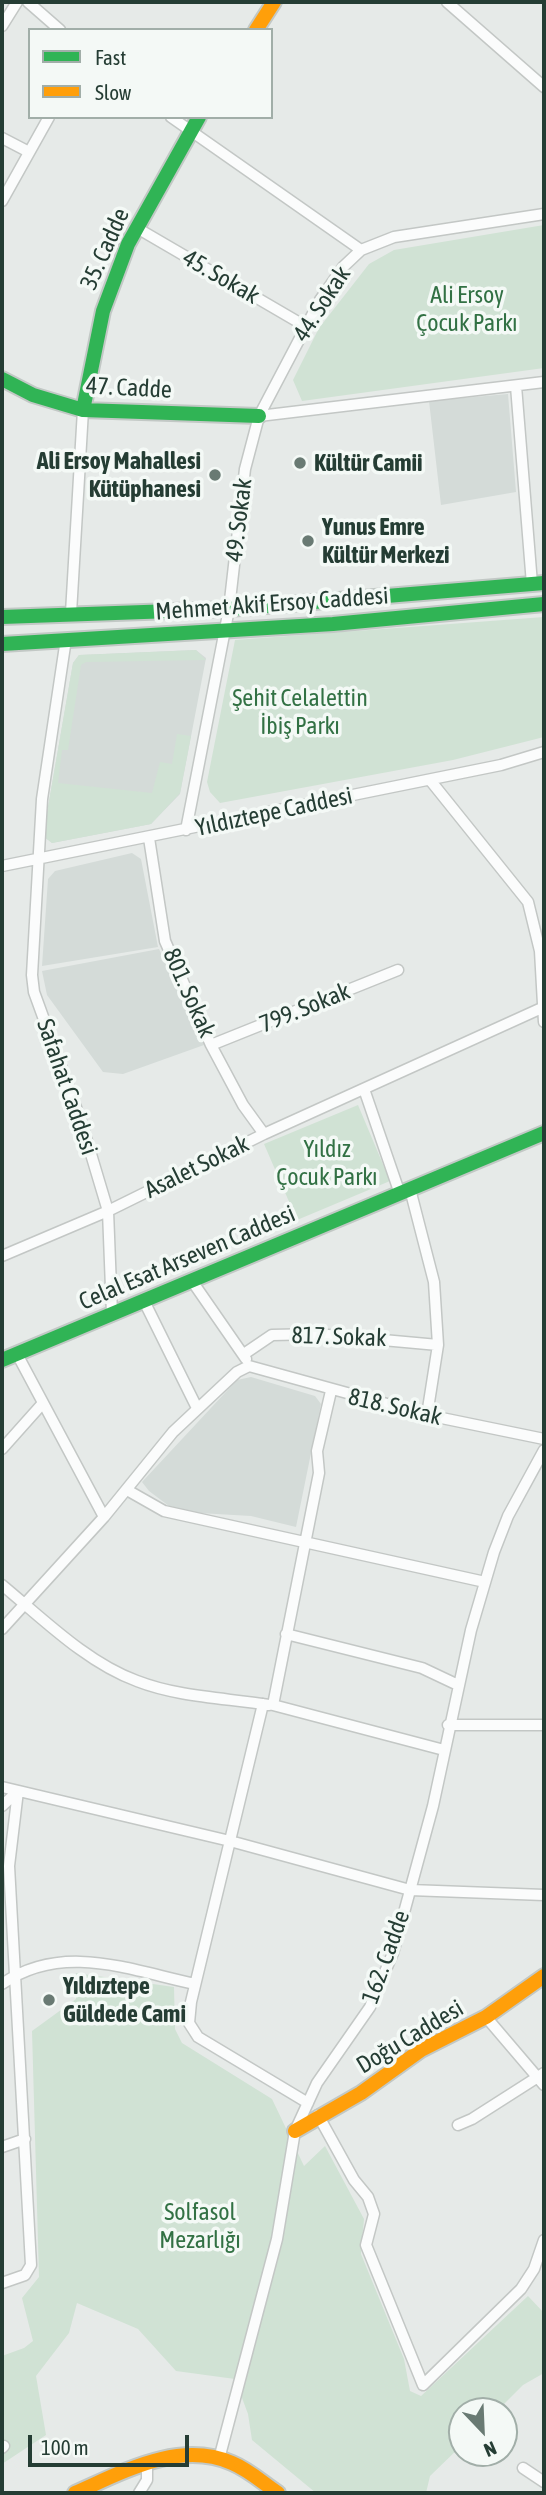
<!DOCTYPE html>
<meta charset="utf-8">
<style>
body{margin:0}
#map{position:relative;width:546px;height:2495px;overflow:hidden;background:#e6eae8;font-family:"Asap Condensed",sans-serif}
canvas{display:block}
.frame{position:absolute;inset:0;border:4px solid #253d34;pointer-events:none}
.legend{position:absolute;left:28px;top:28px;width:245px;height:91px;box-sizing:border-box;background:#f4f9f6;border:2px solid #a1aea8;margin:0;padding:9px 12px;list-style:none;font-size:21px;color:#253d34}
.legend li{display:flex;align-items:center;gap:14px;height:35px}
.legend b{width:35px;border:2px solid #a1aea8}
.north{position:absolute;left:448px;top:2397px;width:70px;height:70px;box-sizing:border-box;background:#f4f9f6;border:2px solid #a1aea8;border-radius:50%;rotate:157deg;font-size:19px;font-weight:700;line-height:28px;text-align:center;color:#253d34}
.north::after{content:'';display:block;margin:auto;width:24px;height:32px;background:#697a73;clip-path:polygon(50% 0,100% 100%,50% 72%,0 100%)}
.scale{position:absolute;left:28px;top:2435px;width:161px;height:32px;box-sizing:border-box;border:4px solid #253d34;border-top:0;padding-left:9px;font-size:21px;line-height:24px;white-space:nowrap;color:#253d34;-webkit-text-stroke:5px #f4f9f6;paint-order:stroke}
</style>
<div id="map">
<canvas width="546" height="2495"></canvas>
<div class="frame"></div>
<ul class="legend">
<li><b style="height:9px;background:#30b455"></b>Fast</li>
<li><b style="height:9px;background:#ff9f0a"></b>Slow</li>
</ul>
<div class="north">N</div>
<div class="scale">100 m</div>
</div>
<script>
const ctx = document.querySelector('canvas').getContext('2d');
ctx.lineJoin = 'round';
function fillPath(path, color) { ctx.fillStyle = color; ctx.fill(path, 'evenodd'); }
function strokePath(path, color, width, dash) { ctx.strokeStyle = color; ctx.lineWidth = width; ctx.lineCap = dash ? 'butt' : 'round'; ctx.setLineDash(dash || []); ctx.stroke(path); }
function write(font, color, halo, rows, align = 'center') {
  ctx.font = font + ' "Asap Condensed",sans-serif'; ctx.lineWidth = 7; ctx.setLineDash([]); ctx.textBaseline = 'middle'; ctx.strokeStyle = halo; ctx.fillStyle = color; for (const [text, x, y, turn = 0] of rows) {
    ctx.save(); ctx.translate(x, y); ctx.rotate((+turn || 0) * Math.PI / 180); ctx.textAlign = isNaN(turn) ? turn : align; if (halo) ctx.strokeText(text, 0, 0); ctx.fillText(text, 0, 0); ctx.restore();
  }
}
const built = new Path2D(`
 M508 394 516 492 441 505 429 401Z
 M196 650 206 658 180 794 151 824 52 843 43 836 73 663 79 655Z
 M132 853 141 859 158 947 42 966 48 879 55 871Z
 M159 949 204 1045 123 1074 103 1072 47 995 42 971Z
 M251 1377 315 1396 321 1404 296 1527 251 1516 199 1513 169 1506 149 1491 142 1482 237 1380Z`);
const green = new Path2D(`
 M544 225V368L302 401 293 380 319 328 369 264 394 250Z
 M544 617V737L453 760 220 803 210 792 207 782 235 640Z
 M196 650 206 660 86 662 81 665 68 750H62L58 783 152 793 160 762 172 764 177 734 191 736 180 793 151 824 52 843 43 836 73 663 79 655Z
 M358 1105 390 1181 297 1220 264 1144Z
 M76 1973 174 1987 175 2029 182 2043 272 2099 304 2166 325 2146 364 2219 361 2254 404 2359 410 2391 421 2396 528 2296 544 2313V2373L523 2385 497 2411H462V2445L430 2476 426 2493H316L252 2440 248 2414 235 2379 176 2371 138 2329 77 2303 69 2333 36 2376 46 2435 2 2464V2356L24 2348 33 2341 22 2298 39 2277 32 2031 76 1999Z`);
const street = new Path2D(`
 M28 2 60 30
 M447 2 544 87
 M2 26 17 2
 M171 117 361 250
 M2 138 29 152
 M2 201 49 117
 M137 228 305 326
 M516 386 532 584
 M259 416 544 382
 M71 613 83 410
 M66 639 42 799 32 975 34 992 82 1124 108 1211 112 1314
 M430 780 528 902 540 951 544 1022
 M186 830 229 609 245 469 259 416 320 300 343 267 361 250 394 237 544 214
 M149 838 165 941 211 1045 243 1105 264 1134
 M2 866 501 765 544 752
 M211 1045 398 970
 M364 1089 400 1194
 M410 1189 434 1282 438 1345 427 1415
 M2 1256 108 1211 264 1134 544 1007
 M192 1281 246 1359
 M144 1301 197 1408
 M17 1354 104 1517
 M244 1354 272 1335 317 1334 438 1345
 M249 1366 427 1415 544 1439
 M331 1391 317 1451 319 1473 273 1705 444 1750
 M2 1449 43 1403
 M127 1490 164 1511 485 1582
 M2 1585C42 1618 87 1663 137 1681 178 1697 226 1698 269 1705
 M2 1629 104 1517 173 1432 237 1372 249 1366
 M286 1634 422 1668 458 1685
 M263 1704 191 2002 189 2023 198 2037 308 2103
 M448 1725H544
 M2 1787 230 1841 410 1890 544 1895
 M2 1806 18 1791
 M2 1984C63 1942 129 1970 195 1984
 M486 2017 544 2085
 M318 2115 354 2180 368 2197 374 2214 366 2245 423 2385 521 2289 534 2269 544 2240
 M458 2125 472 2119 544 2073
 M2 2147 25 2139
 M2 2283 25 2275 31 2265 9 1866 18 1791
 M2 2448 4 2446
 M219 2459 277 2239 295 2131 317 2083 370 2007 393 1953 433 1806 471 1630 494 1552 508 1516 544 1450
 M523 2468 544 2482
 M139 2493 147 2480V2464`);
const fast = new Path2D(`
 M2 379 33 395 83 410 259 416
 M83 410 103 311 128 244 199 117
 M2 617 229 609 544 583
 M2 644 333 624 544 604
 M2 1360 544 1133`);
const slow = new Path2D(`
 M256 30 274 2
 M295 2131 361 2093 421 2050 486 2017 544 1976
 M75 2493C123 2472 179 2440 232 2463 249 2470 263 2483 278 2493`);
const markers = [
 [300,463,7,"#697a73"],
 [215,475,7,"#697a73"],
 [308,541,7,"#697a73"],
 [49,2000,7,"#697a73"]
];
const streetNames = [
 ["35. Cadde",105,249,-66],
 ["45. Sokak",221,277,30],
 ["44. Sokak",322,304,-57],
 ["47. Cadde",129,388,3],
 ["49. Sokak",239,520,-83],
 ["Mehmet Akif Ersoy Caddesi",272,604,-4],
 ["Yıldıztepe Caddesi",274,812,-12],
 ["801. Sokak",189,993,66],
 ["799. Sokak",305,1008,-22],
 ["Safahat Caddesi",67,1087,71],
 ["Asalet Sokak",197,1167,-26],
 ["Celal Esat Arseven Caddesi",187,1258,-23],
 ["817. Sokak",339,1337,2],
 ["818. Sokak",395,1407,13],
 ["162. Cadde",386,1957,-70],
 ["Doğu Caddesi",410,2037,-31]
];
const parkNames = [
 ["Ali Ersoy",467,295],
 ["Çocuk Parkı",467,323],
 ["Şehit Celalettin",300,698],
 ["İbiş Parkı",300,726],
 ["Yıldız",327,1149],
 ["Çocuk Parkı",327,1177],
 ["Solfasol",200,2212],
 ["Mezarlığı",200,2240]
];
const poiNames = [
 ["Ali Ersoy Mahallesi",201,461,"right"],
 ["Kütüphanesi",201,489,"right"],
 ["Kültür Camii",314,463],
 ["Yunus Emre",322,527],
 ["Kültür Merkezi",322,555],
 ["Yıldıztepe",63,1986],
 ["Güldede Cami",63,2014]
];
fillPath(built, '#d4dbd8');
fillPath(green, '#d0e2d4');
strokePath(street, '#c3c7c5', 13);
strokePath(fast, '#c2c8c5', 18);
strokePath(slow, '#c2c8c5', 18);
strokePath(street, '#fbfcfc', 10);
strokePath(fast, '#30b455', 14);
strokePath(slow, '#ff9f0a', 14);
for (const [x, y, r, color] of markers) { const dot = new Path2D(); dot.arc(x, y, r, 0, 2 * Math.PI); ctx.fillStyle = color; ctx.fill(dot); strokePath(dot, '#f4f9f6', 2.5); }
write('24px', '#253d34', '#f4f9f6', streetNames);
write('24px', '#327144', '#f4f9f6', parkNames);
write('bold 24px', '#253d34', '#f4f9f6', poiNames, 'left');
</script>
